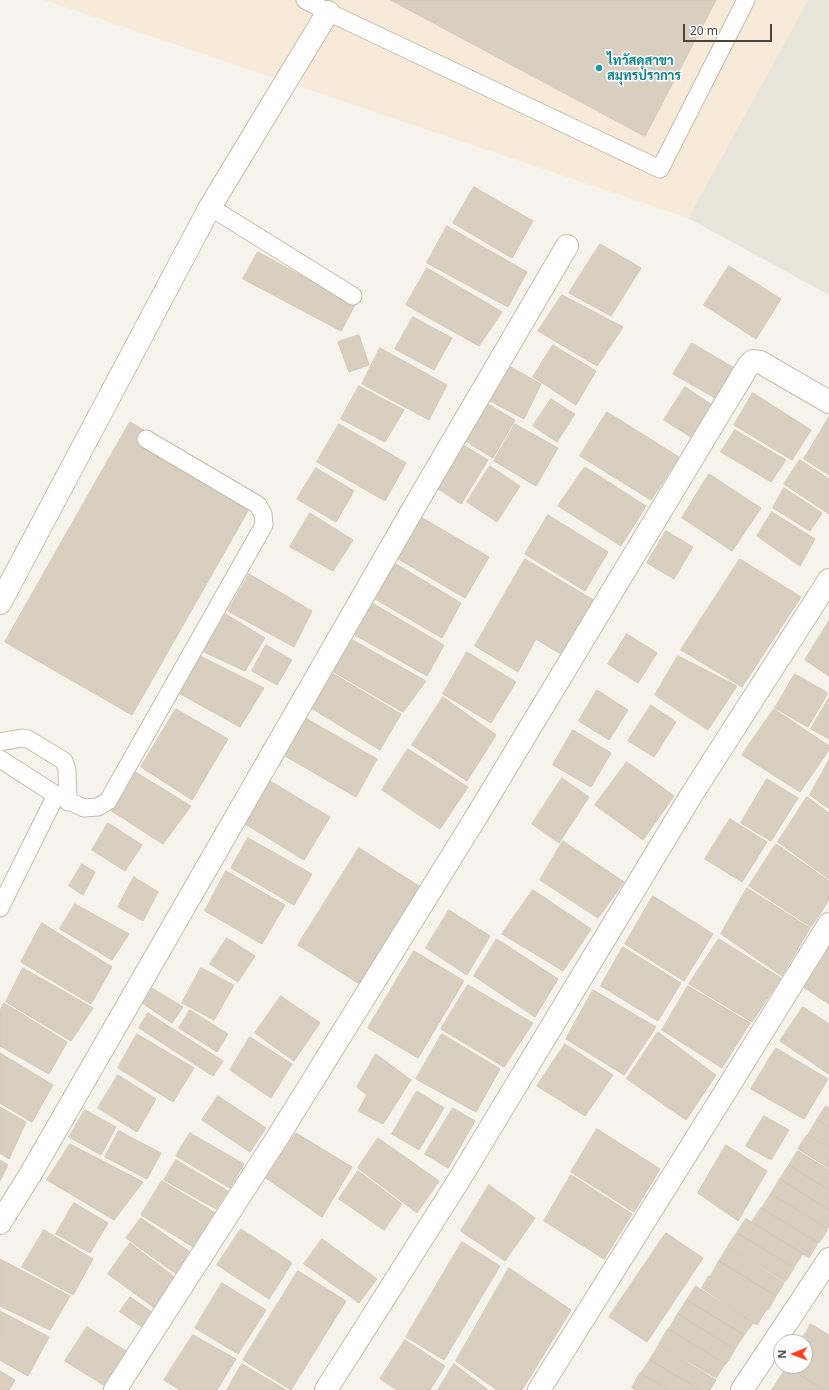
<!DOCTYPE html>
<meta charset="utf-8">
<style>
body{margin:0}
#map{position:relative;width:829px;height:1390px;overflow:hidden;background:#f6f3ec;font-family:"Noto Sans",sans-serif}
canvas{display:block}
.north{position:absolute;left:773px;top:1334px;width:40px;height:40px;box-sizing:border-box;background:#fff;border:1px solid #b7b4b0;border-radius:50%;rotate:269deg;font-size:11px;font-weight:700;line-height:16px;text-align:center;color:#4b4439}
.north::after{content:'';display:block;margin:auto;width:14px;height:18px;background:#fc3f1d;clip-path:polygon(50% 0,100% 100%,50% 72%,0 100%)}
.scale{position:absolute;left:683px;top:24px;width:89px;height:18px;box-sizing:border-box;border:2px solid #4b4439;border-top:0;padding-left:5px;font-size:12px;line-height:14px;white-space:nowrap;color:#4b4439;-webkit-text-stroke:3px #fff;paint-order:stroke}
</style>
<div id="map">
<canvas width="829" height="1390"></canvas>
<div class="north">N</div>
<div class="scale">20 m</div>
</div>
<script>
const ctx = document.querySelector('canvas').getContext('2d');
ctx.lineJoin = 'round';
function fillPath(path, color) { ctx.fillStyle = color; ctx.fill(path, 'evenodd'); }
function strokePath(path, color, width, dash) { ctx.strokeStyle = color; ctx.lineWidth = width; ctx.lineCap = dash ? 'butt' : 'round'; ctx.setLineDash(dash || []); ctx.stroke(path); }
function write(font, color, halo, rows, align = 'center') {
  ctx.font = font + ' "Noto Sans",Sarabun,sans-serif'; ctx.lineWidth = 3; ctx.setLineDash([]); ctx.textBaseline = 'middle'; ctx.strokeStyle = halo; ctx.fillStyle = color; for (const [text, x, y, turn = 0] of rows) {
    ctx.save(); ctx.translate(x, y); ctx.rotate((+turn || 0) * Math.PI / 180); ctx.textAlign = isNaN(turn) ? turn : align; if (halo) ctx.strokeText(text, 0, 0); ctx.fillText(text, 0, 0); ctx.restore();
  }
}
const residential = new Path2D(`
 M808 0H829V295L688 218Z`);
const commercial = new Path2D(`
 M44 0H808L688 218Z`);
const building = new Path2D(`
 M391 0H716L645 136Z
 M474 187 533 221 512 258 453 223Z
 M447 226 527 272 508 307 427 263Z
 M600 244 641 268 611 316 569 293Z
 M258 252 355 305 341 331 243 279Z
 M729 266 781 299 756 339 704 305Z
 M427 268 502 312 479 346 406 305Z
 M562 295 623 327 597 366 538 331Z
 M413 317 452 338 434 370 395 349Z
 M359 335 369 365 349 372 338 342Z
 M692 343 734 368 717 399 673 374Z
 M553 345 596 371 576 405 533 377Z
 M380 348 447 385 429 420 362 384Z
 M507 365 541 384 524 419 488 400Z
 M359 386 404 410 385 442 341 419Z
 M685 387 714 406 694 439 664 420Z
 M753 393 811 430 792 460 734 425Z
 M551 399 575 414 557 442 533 426Z
 M486 403 515 420 493 458 464 440Z
 M607 412 679 457 651 500 580 456Z
 M829 417V475L804 459Z
 M130 422 257 495 132 715 5 642Z
 M339 424 406 463 385 501 317 462Z
 M515 424 558 448 536 486 494 461Z
 M735 430 786 460 771 482 721 452Z
 M460 443 488 460 461 504 434 486Z
 M800 460 829 479V514L784 484Z
 M490 466 520 486 497 522 467 502Z
 M585 467 646 506 621 546 558 506Z
 M316 468 354 491 336 522 297 499Z
 M709 474 761 508 732 551 682 518Z
 M784 488 822 513 810 531 773 508Z
 M772 512 815 539 800 566 757 536Z
 M310 513 353 540 333 571 290 547Z
 M548 515 608 552 585 591 525 554Z
 M419 516 489 557 465 598 395 557Z
 M666 531 693 547 674 579 647 563Z
 M525 559 595 601 564 656 536 639 518 672 475 646Z
 M740 559 801 597 742 687 681 650Z
 M391 561 461 603 442 638 370 596Z
 M249 574 312 611 294 647 228 611Z
 M372 603 444 645 427 676 355 635Z
 M224 613 265 638 245 671 202 651Z
 M829 621V676L805 660Z
 M627 634 657 653 638 683 608 664Z
 M349 638 426 681 403 712 332 671Z
 M266 645 292 660 277 685 252 671Z
 M467 652 516 682 491 723 443 694Z
 M196 654 264 688 240 727 175 691Z
 M678 656 737 686 708 730 655 695Z
 M330 672 401 714 380 750 311 708Z
 M795 674 828 693 808 727 775 708Z
 M597 690 628 710 609 740 579 721Z
 M443 697 496 735 467 781 412 745Z
 M829 698V739L811 729Z
 M651 705 676 722 654 757 628 741Z
 M176 709 228 739 192 800 141 767Z
 M774 709 829 746V750L800 792 742 755Z
 M307 719 377 759 356 797 285 756Z
 M573 730 611 753 591 787 553 765Z
 M408 749 468 787 440 829 382 790Z
 M829 760V809L810 795Z
 M627 762 674 796 643 840 595 805Z
 M132 770 191 806 163 844 110 810Z
 M562 778 589 797 559 843 532 824Z
 M767 779 798 798 771 841 741 823Z
 M270 781 330 817 304 860 245 824Z
 M807 797 829 813V879L778 842Z
 M730 819 767 842 742 882 705 859Z
 M108 823 142 845 125 871 92 850Z
 M248 838 312 874 294 905 231 868Z
 M563 841 624 882 598 918 540 880Z
 M776 844 829 881V900L811 927 749 886Z
 M359 848 422 888 361 985 298 945Z
 M82 864 95 872 83 895 69 886Z
 M226 871 285 905 262 944 205 911Z
 M134 877 158 892 143 921 118 907Z
 M747 888 810 928 782 976 721 934Z
 M533 890 591 929 563 971 502 934Z
 M653 896 713 934 684 981 625 944Z
 M75 904 129 934 112 960 60 929Z
 M449 910 490 936 467 975 426 948Z
 M42 923 112 967 91 1004 21 962Z
 M227 938 255 956 238 982 210 964Z
 M497 939 558 979 535 1017 474 976Z
 M719 939 781 978 752 1022 689 984Z
 M829 944V1004L803 987Z
 M623 947 681 983 658 1021 601 986Z
 M414 951 464 981 418 1058 368 1028Z
 M23 968 93 1008 71 1041 6 1002Z
 M201 968 234 985 214 1020 182 1003Z
 M468 985 533 1023 504 1067 441 1029Z
 M688 986 750 1023 722 1068 662 1030Z
 M152 988 183 1007 172 1023 142 1003Z
 M593 990 656 1027 624 1075 566 1039Z
 M281 996 320 1023 294 1061 255 1033Z
 M4 1003 67 1042 49 1074 0 1046V1011Z
 M803 1007 829 1024V1074L780 1041Z
 M190 1010 228 1034 217 1052 179 1028Z
 M148 1013 223 1061 213 1076 139 1028Z
 M658 1032 716 1075 686 1120 627 1079Z
 M137 1034 194 1068 173 1102 118 1068Z
 M442 1034 500 1069 476 1112 416 1079Z
 M250 1037 292 1064 271 1098 230 1070Z
 M565 1044 613 1075 585 1116 537 1086Z
 M776 1048 828 1079 804 1119 751 1089Z
 M0 1053 53 1085 32 1122 0 1103Z
 M376 1054 411 1080 383 1124 358 1111 367 1095 357 1087Z
 M118 1075 156 1099 137 1132 98 1108Z
 M417 1091 444 1108 419 1150 392 1134Z
 M218 1096 266 1128 250 1152 202 1120Z
 M826 1106 829 1108V1127L817 1120Z
 M0 1107 26 1122 9 1159 0 1153Z
 M453 1108 475 1121 448 1168 425 1154Z
 M85 1110 116 1127 101 1155 69 1137Z
 M764 1116 789 1130 771 1160 746 1146Z
 M817 1120 829 1127V1147L808 1135Z
 M597 1129 660 1169 634 1212 571 1172Z
 M119 1131 161 1153 147 1179 105 1157Z
 M190 1133 244 1164 230 1188 176 1156Z
 M296 1133 352 1167 322 1217 266 1178Z
 M807 1135 829 1148V1168L798 1149Z
 M378 1138 439 1181 417 1213 358 1168Z
 M70 1144 143 1182 114 1220 47 1180Z
 M726 1145 767 1171 738 1221 698 1193Z
 M798 1151 829 1170V1190L789 1165Z
 M0 1160 8 1165 0 1181Z
 M176 1160 228 1191 216 1209 164 1180Z
 M789 1165 829 1190V1210L780 1179Z
 M358 1171 402 1204 384 1230 339 1199Z
 M571 1175 632 1214 604 1259 544 1221Z
 M780 1179 829 1210V1227L828 1228 771 1194Z
 M162 1181 219 1215 195 1248 141 1215Z
 M489 1185 535 1218 505 1261 461 1231Z
 M771 1194 828 1229 819 1243 762 1208Z
 M74 1203 108 1223 90 1253 56 1234Z
 M761 1208 818 1243 809 1258 752 1222Z
 M141 1218 193 1254 179 1276 126 1238Z
 M746 1219 803 1254 794 1267 737 1233Z
 M241 1229 292 1263 269 1299 217 1265Z
 M44 1230 93 1259 73 1295 22 1267Z
 M666 1233 703 1258 647 1342 609 1317Z
 M737 1233 794 1268 785 1282 728 1246Z
 M322 1239 377 1279 359 1303 304 1264Z
 M462 1242 500 1266 444 1360 406 1337Z
 M130 1243 177 1279 156 1309 108 1274Z
 M728 1247 784 1283 776 1296 719 1261Z
 M0 1259 70 1296 50 1330 0 1306Z
 M719 1261 776 1296 768 1310 711 1276Z
 M509 1268 571 1310 522 1390H497L456 1361Z
 M298 1271 346 1301 291 1390 243 1360Z
 M709 1276 766 1310 757 1325 702 1288Z
 M222 1283 266 1310 238 1354 195 1328Z
 M696 1286 753 1323 744 1335 687 1300Z
 M130 1297 155 1314 145 1329 120 1312Z
 M687 1300 744 1335 735 1349 678 1314Z
 M0 1311 49 1337 28 1376 0 1360Z
 M678 1314 735 1350 726 1364 669 1329Z
 M811 1324 829 1335V1390H824L786 1366H805V1342H800Z
 M87 1327 126 1351 105 1386 65 1361Z
 M668 1329 725 1364 716 1378 659 1344Z
 M193 1335 236 1359 217 1390H180L164 1380Z
 M405 1340 445 1366 430 1390H397L380 1379Z
 M659 1345 716 1380 710 1390H700L650 1360Z
 M650 1360 700 1390H668L641 1373Z
 M242 1364 286 1390H227Z
 M454 1364 488 1390H438Z
 M787 1367 823 1390H772Z
 M0 1371 15 1380 9 1390H0Z
 M640 1373 667 1390H636L632 1388Z`);
const service = new Path2D(`
 M305 0 328 12 660 169 746 0
 M210 207 353 296
 M0 742 22 738 28 739 64 761 67 770 68 802
 M0 759 56 795 84 808 98 807 108 801 264 525 263 514 258 505 146 439
 M0 908 56 795`);
const minor = new Path2D(`
 M0 603 210 207 328 12
 M0 1223 30 1175 420 497 567 246
 M115 1390 279 1135 478 814 748 366 753 361 760 362 829 402
 M326 1390 459 1180 692 794 829 580
 M539 1390 722 1097 829 924
 M742 1390 829 1259`);
const markers = [
 [599,68,4,"#0f9aa8"]
];
const cultureNames = [
 ["ไทวัสดุสาขา",607,61],
 ["สมุทรปราการ",607,76]
];
fillPath(residential, '#eae5da');
fillPath(commercial, '#f7ead8');
fillPath(building, '#d8cfc1');
strokePath(building, '#d3c7b4', 1);
strokePath(service, '#c2bbae', 19);
strokePath(minor, '#c2bbae', 24);
strokePath(service, '#fff', 17);
strokePath(minor, '#fff', 22);
for (const [x, y, r, color] of markers) { const dot = new Path2D(); dot.arc(x, y, r, 0, 2 * Math.PI); ctx.fillStyle = color; ctx.fill(dot); strokePath(dot, '#fff', 1.5); }
write('bold 13px', '#0d838f', '#fff', cultureNames, 'left');
</script>
